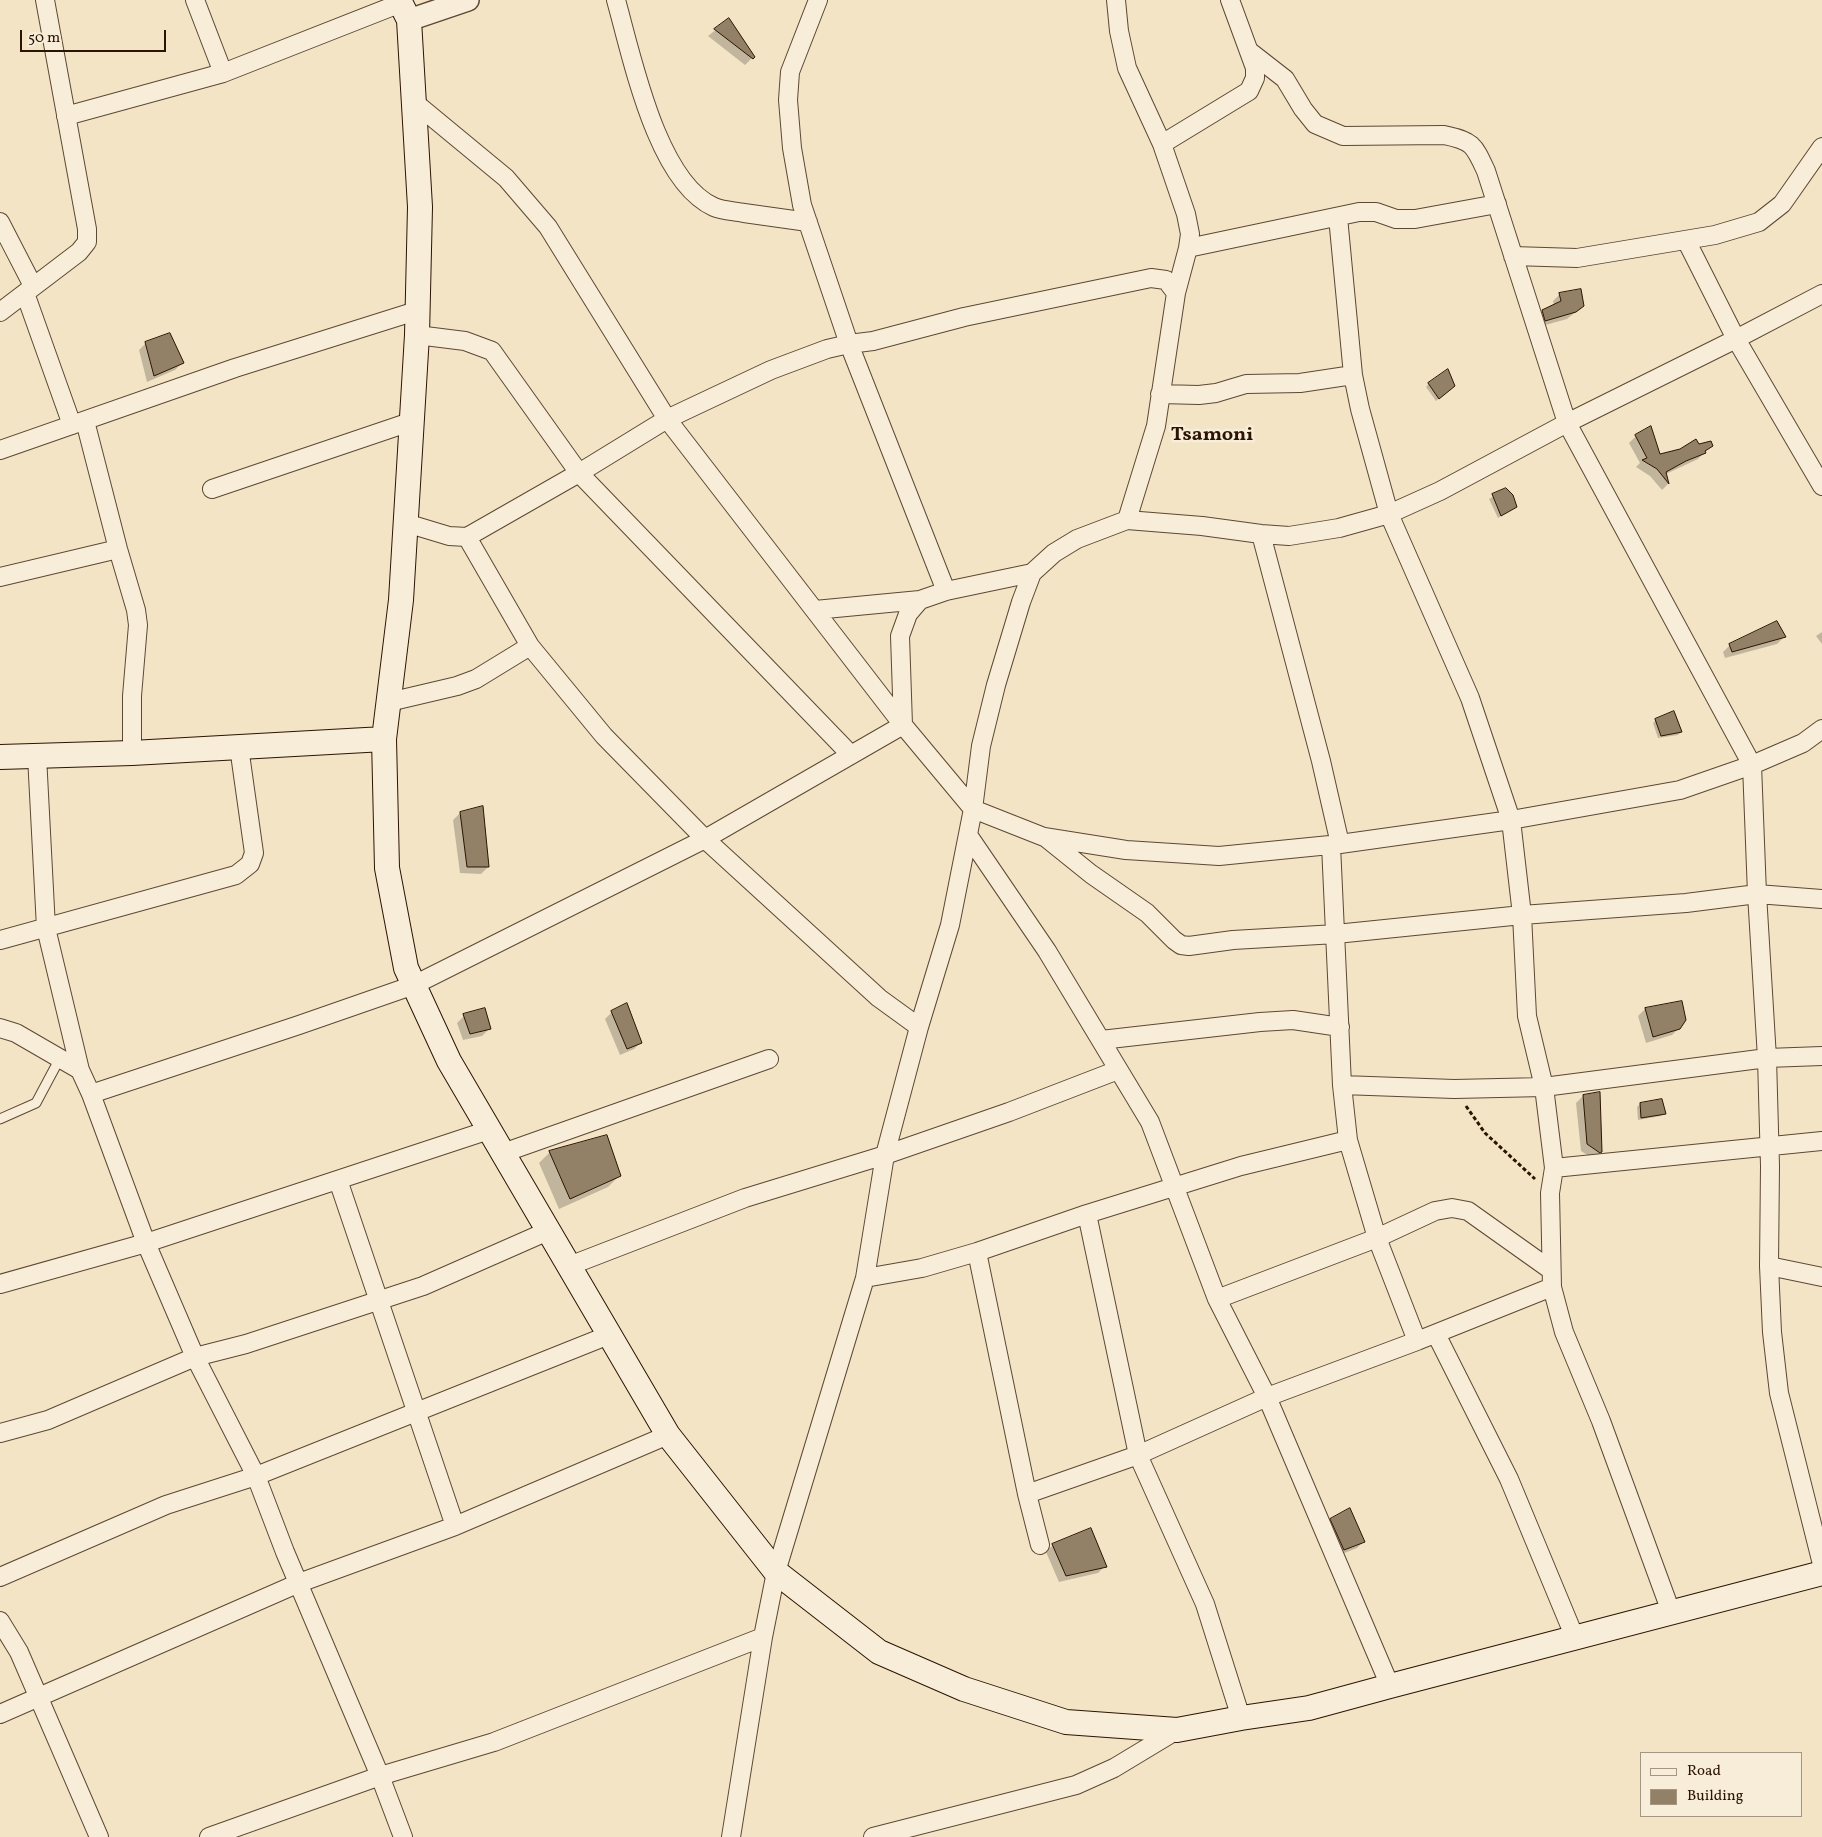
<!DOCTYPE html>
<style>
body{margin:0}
#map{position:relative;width:1822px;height:1837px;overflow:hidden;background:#f2e4c5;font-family:Vollkorn,serif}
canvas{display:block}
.legend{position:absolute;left:1640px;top:1752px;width:162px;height:65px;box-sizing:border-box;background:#f7edd9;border:1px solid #a59683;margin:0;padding:6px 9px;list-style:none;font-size:15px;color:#2b1402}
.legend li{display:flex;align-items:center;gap:10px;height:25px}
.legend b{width:25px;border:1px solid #a59683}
.scale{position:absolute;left:20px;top:30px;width:146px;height:22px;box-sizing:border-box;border:2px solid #2b1402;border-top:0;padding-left:6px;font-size:15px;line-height:18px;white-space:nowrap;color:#2b1402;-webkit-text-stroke:4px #f7edd9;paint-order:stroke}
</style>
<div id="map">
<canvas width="1822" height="1837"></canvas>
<ul class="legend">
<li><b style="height:6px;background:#f7edd9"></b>Road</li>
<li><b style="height:14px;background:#928067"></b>Building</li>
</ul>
<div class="scale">50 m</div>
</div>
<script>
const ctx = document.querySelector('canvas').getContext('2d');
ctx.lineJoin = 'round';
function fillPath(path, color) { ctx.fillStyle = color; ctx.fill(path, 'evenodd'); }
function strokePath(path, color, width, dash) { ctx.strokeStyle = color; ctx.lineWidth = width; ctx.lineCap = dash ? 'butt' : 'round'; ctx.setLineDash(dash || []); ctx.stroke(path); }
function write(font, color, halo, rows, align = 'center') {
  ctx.font = font + ' Vollkorn,serif'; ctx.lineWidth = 5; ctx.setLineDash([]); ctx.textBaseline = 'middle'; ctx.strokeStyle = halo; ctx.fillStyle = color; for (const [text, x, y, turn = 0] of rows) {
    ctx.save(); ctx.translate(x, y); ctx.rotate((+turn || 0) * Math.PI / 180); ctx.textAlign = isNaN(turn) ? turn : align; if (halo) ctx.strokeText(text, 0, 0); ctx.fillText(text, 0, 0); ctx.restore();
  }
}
const shadow = new Path2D(`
 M728 20 754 56 745 65 708 36Z
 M1560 294 1583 306 1567 319 1538 327 1535 318 1543 311 1554 306 1553 301Z
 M146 343 182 363 175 370 147 382 139 350Z
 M1429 383 1450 389 1436 401 1426 387Z
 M1636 436 1660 456 1711 446 1698 459 1666 474 1668 484 1662 490 1650 476 1636 467 1640 463 1629 443Z
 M1506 489 1512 509 1498 518 1489 499Z
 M1822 632V644L1816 636Z
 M1784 637 1777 644 1725 658 1723 652 1730 645Z
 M1656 720 1681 732 1678 735 1658 738 1653 723Z
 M460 813 488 867 481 874 460 873 453 820Z
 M1681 1002 1679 1028 1672 1035 1646 1043 1638 1016 1645 1009Z
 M612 1012 641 1042 634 1049 620 1055 605 1019Z
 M464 1016 489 1029 482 1036 463 1040 457 1023Z
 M1583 1096 1601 1152 1594 1159 1581 1151 1576 1103Z
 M1640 1104 1665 1113 1661 1116 1638 1120 1637 1107Z
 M550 1152 619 1176 608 1187 559 1209 539 1163Z
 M1331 1520 1364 1541 1357 1548 1337 1556 1324 1527Z
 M1053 1545 1105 1566 1098 1573 1059 1582 1046 1552Z`);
const building = new Path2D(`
 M729 18 755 57 753 59 714 29Z
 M1581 289 1584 306 1576 312 1545 321 1542 310 1561 301 1559 293Z
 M170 333 184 363 154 376 145 342Z
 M1448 369 1455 386 1439 399 1428 383Z
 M1651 426 1660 454 1680 449 1696 439 1699 444 1711 441 1713 446 1705 451 1706 453 1686 461 1666 472 1669 484 1657 469 1642 460 1647 458 1635 435Z
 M1506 488 1513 495 1517 507 1501 516 1492 494Z
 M1777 621 1786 637 1732 652 1729 644Z
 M1674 711 1682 732 1661 736 1655 719Z
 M483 806 489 867H467L460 812Z
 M1682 1001 1686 1020 1680 1029 1653 1037 1645 1008Z
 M627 1003 642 1043 627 1049 611 1011Z
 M485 1008 491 1029 470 1034 463 1014Z
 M1600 1092 1602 1152 1600 1153 1587 1144 1583 1095Z
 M1662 1099 1666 1114 1641 1118 1640 1103Z
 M607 1135 621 1176 570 1199 549 1151Z
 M1350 1508 1365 1542 1344 1550 1330 1519Z
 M1091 1528 1107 1567 1066 1576 1052 1544Z`);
const path = new Path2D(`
 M1466 1106 1485 1133 1535 1179`);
const service = new Path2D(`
 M0 1119 36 1103 60 1058`);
const minor = new Path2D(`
 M195 0 223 73
 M616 0C632 57 657 182 714 207 723 211 735 211 744 213 766 216 787 219 808 222
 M818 0 790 72 788 100 792 148 802 205 849 344 946 591
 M1116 0 1119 31 1127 68 1162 144 1186 214 1190 234 1188 248 1176 293
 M1249 51 1285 79 1303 109 1315 124 1343 136 1444 135C1473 141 1474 145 1486 171L1567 423 1752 765 1757 894 1767 1058 1770 1166 1769 1266 1772 1332 1779 1393 1822 1564
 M414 102 506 178 548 227 667 419 903 725 973 809 1044 837 1126 850 1219 856 1340 844 1511 820 1680 790 1752 765 1803 743 1822 729
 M66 116 223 73 401 3
 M1162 144 1249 91 1255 78V68L1230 0
 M1338 217 1353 375 1360 409 1389 514 1470 698 1511 820 1522 915 1527 1016 1544 1087 1554 1168 1550 1193 1552 1287 1564 1332 1601 1421 1671 1612
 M0 222 33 286
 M1686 240 1736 339 1822 486
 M1188 248 1359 212H1376L1396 219H1415L1497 204
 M1513 256 1577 258 1715 235 1759 222 1782 204 1822 147
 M25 293 72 425
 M0 312 79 252 87 242V229L45 0
 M417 335 465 341 492 351 579 473 851 755
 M1160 394 1199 395 1216 393 1246 384 1300 383 1353 375
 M85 421 118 549 136 610 138 625 132 696V753
 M0 450 235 368 416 311
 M212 489 413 421
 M406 523 449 536 467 537 530 646 604 736 705 839 879 998 919 1027
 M1261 534 1321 761 1340 844
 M467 537 579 473 667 419 771 370 827 349 849 344 873 341 964 317 1151 278 1166 280 1176 293 1156 426 1127 520
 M0 577 118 549
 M815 610 920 600 946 591 1032 573
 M389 702 457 686 476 679 530 646
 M37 756 46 928 80 1070
 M968 835 1047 951 1150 1122 1217 1299 1267 1397 1390 1686
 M1045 837 1091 874 1147 913 1174 940 1181 945 1189 946 1233 940 1336 934 1522 915 1686 903 1757 894 1822 899
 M1331 845 1342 1085 1348 1140 1377 1238 1417 1341
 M0 940 236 875 250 864 254 853 239 747
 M0 1028 16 1033 80 1070 91 1094 146 1243 195 1357 246 1344 423 1286 548 1231
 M1101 1040 1260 1022 1293 1020 1340 1027
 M1342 1085 1454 1089 1544 1087 1767 1058 1822 1056
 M91 1094 299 1025 414 985 705 839 903 725 900 636 908 614 920 600
 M503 1153 769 1059
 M1554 1168 1822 1141
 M338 1180 455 1526
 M1087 1214 1138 1455 1205 1604 1241 1718
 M977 1252 1027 1494 1040 1545
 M569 1266 745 1198 885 1155 1009 1112 1118 1070
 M1769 1266 1822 1277
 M865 1278 922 1268 977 1252 1087 1214 1241 1166 1348 1140
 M0 1284 146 1243 489 1130
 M1217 1299 1377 1238 1435 1211 1452 1208 1468 1211 1551 1270
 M1436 1334 1509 1479 1575 1638
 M0 1433 48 1420 195 1357 256 1476 285 1552 380 1776 403 1837
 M1027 1494 1138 1455 1267 1397 1417 1341 1552 1287
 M0 1577 166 1505 256 1476 609 1335
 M0 1621 19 1652 99 1837
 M0 1714 299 1583 455 1526 668 1435
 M209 1837 380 1776 494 1742 763 1637
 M731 1837 763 1637 776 1572 865 1278 885 1155 919 1027 950 925 973 809 981 746 996 685 1021 602 1032 573 1054 553 1077 539 1127 520 1202 526 1261 534 1289 536 1339 528 1389 514 1440 491 1567 423 1736 339 1822 294
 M873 1837 1076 1785 1114 1768 1177 1730`);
const tertiary = new Path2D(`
 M409 20 468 0`);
const secondary = new Path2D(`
 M399 0 409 20 420 207 417 335 401 600 384 739 387 868 406 968 449 1061 668 1435 776 1572 879 1652 964 1689 1066 1722 1177 1730 1241 1718 1309 1708 1390 1686 1822 1573
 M0 757 132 753 384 739`);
const districtNames = [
 ["Tsamoni",1212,436]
];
fillPath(shadow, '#0003');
fillPath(building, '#928067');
strokePath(building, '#2b1402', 1);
strokePath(service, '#5d4833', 11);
strokePath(minor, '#5d4833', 20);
strokePath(tertiary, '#5d4833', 24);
strokePath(secondary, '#2b1402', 26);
strokePath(path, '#2b1402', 3, [4, 2.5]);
strokePath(service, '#f7edd9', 9);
strokePath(minor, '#f7edd9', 18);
strokePath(tertiary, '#f7edd9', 21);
strokePath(secondary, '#f7edd9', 24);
write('bold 20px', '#2b1402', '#f7edd9', districtNames);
</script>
